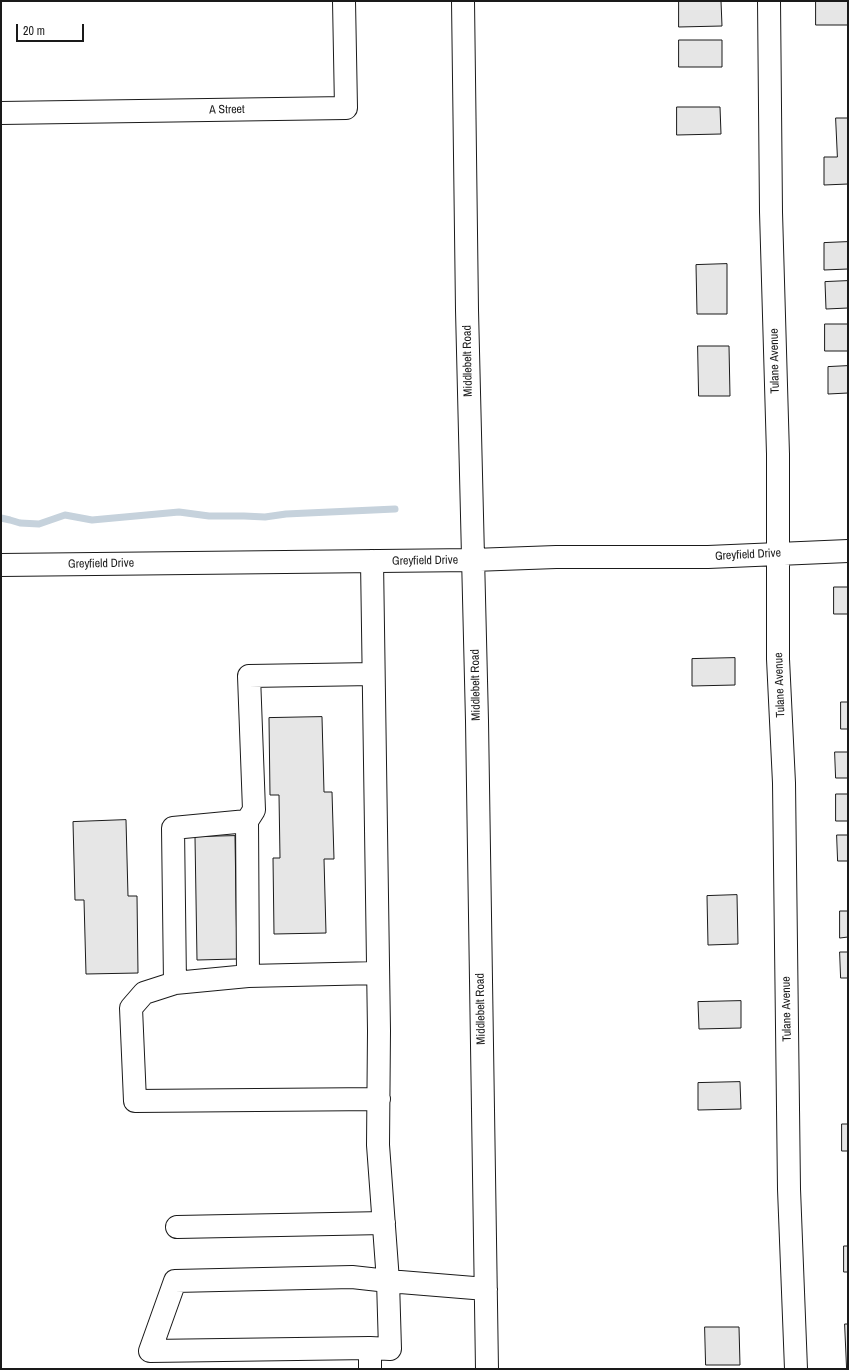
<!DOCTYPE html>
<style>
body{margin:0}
#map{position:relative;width:849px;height:1370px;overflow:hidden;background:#fff;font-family:"Archivo Narrow",sans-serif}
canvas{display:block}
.frame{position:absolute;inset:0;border:2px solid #1a1a1a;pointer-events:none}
.scale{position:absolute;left:16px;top:24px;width:68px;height:18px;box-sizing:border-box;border:2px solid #1a1a1a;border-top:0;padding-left:5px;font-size:12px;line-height:14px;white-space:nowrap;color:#1a1a1a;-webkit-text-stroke:3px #fff;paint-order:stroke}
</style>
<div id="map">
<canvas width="849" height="1370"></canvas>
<div class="frame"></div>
<div class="scale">20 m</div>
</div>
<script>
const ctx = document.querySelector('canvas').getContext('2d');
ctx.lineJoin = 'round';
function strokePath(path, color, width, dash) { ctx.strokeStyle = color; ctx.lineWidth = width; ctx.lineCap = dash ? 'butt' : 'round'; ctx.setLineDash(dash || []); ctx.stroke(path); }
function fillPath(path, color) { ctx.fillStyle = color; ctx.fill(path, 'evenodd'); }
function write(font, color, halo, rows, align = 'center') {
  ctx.font = font + ' "Archivo Narrow",sans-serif'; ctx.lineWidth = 3; ctx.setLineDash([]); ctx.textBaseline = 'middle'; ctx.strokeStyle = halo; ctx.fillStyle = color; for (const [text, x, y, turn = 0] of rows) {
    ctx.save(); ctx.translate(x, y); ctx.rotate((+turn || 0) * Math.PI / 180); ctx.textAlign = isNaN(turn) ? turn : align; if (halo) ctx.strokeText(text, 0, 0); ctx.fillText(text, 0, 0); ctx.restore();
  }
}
const stream = new Path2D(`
 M1 518 10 520 20 523 39 524 65 515 92 520 179 512 209 516H244L265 517 286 514 395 509`);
const building = new Path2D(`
 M679 1H721L722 26 679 27Z
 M816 1H848V25H816Z
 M679 40H722V67H679Z
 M677 107H720L721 134 677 135Z
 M836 118H848V184L824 185V157H837Z
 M848 242V269L824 270V243Z
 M727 264V314H697L696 265Z
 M848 281V308L826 309 825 282Z
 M825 324H848V351H825Z
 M698 346H729L730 396H699Z
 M848 366V393L828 394V367Z
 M834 587H848V614H834Z
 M735 658V685L692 686V659Z
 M841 702H848V729H841Z
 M322 717 324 792H332L334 859H324L326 933 274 934 273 858H280L279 795H270L269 718Z
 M835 752H848V778H836Z
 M836 794H848V821H836Z
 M126 820 128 896H137L138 973 86 974 84 900H75L73 822Z
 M837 835H848V861H838Z
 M235 836 237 959 197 960 195 837Z
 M737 895 738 944 708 945 707 896Z
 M840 911H848V937L840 938Z
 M840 952H848V978H841Z
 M741 1001V1028L699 1029 698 1002Z
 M740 1082 741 1109 698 1110V1083Z
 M842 1124H848V1151H842Z
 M844 1246H848V1272H844Z
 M845 1324H848V1369H847Z
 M705 1327H739L740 1365H706Z`);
const minor = new Path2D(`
 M463 1 467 310 477 721 487 1369
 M769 1 771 212 778 454V659L784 783 789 1189 796 1369
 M1 113 346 108 344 1
 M372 561 379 1031 378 1145 388 1281 390 1349 370 1348 150 1351 175 1281 352 1277 388 1281 486 1289
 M1 565 473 560 556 557H708L848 551
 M247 821 254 810 249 676 373 674
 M378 973 248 976 175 983 144 993 131 1008 135 1101 379 1099
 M175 983 173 828 247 821 248 976
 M177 1227 384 1223
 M370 1369V1348`);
const streetNames = [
 ["A Street",227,110,-1],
 ["Middlebelt Road",468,361,-91],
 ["Tulane Avenue",775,361,-91],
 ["Greyfield Drive",748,555,-3],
 ["Greyfield Drive",425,561,-1],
 ["Greyfield Drive",101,564,-1],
 ["Middlebelt Road",476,685,-91],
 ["Tulane Avenue",780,685,-92],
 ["Middlebelt Road",481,1009,-91],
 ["Tulane Avenue",787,1009,-91]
];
strokePath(stream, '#c6d2dc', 7);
fillPath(building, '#e6e6e6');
strokePath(building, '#1a1a1a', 1);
strokePath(minor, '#1a1a1a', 24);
strokePath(minor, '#fff', 22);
write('12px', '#1a1a1a', '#fff', streetNames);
</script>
